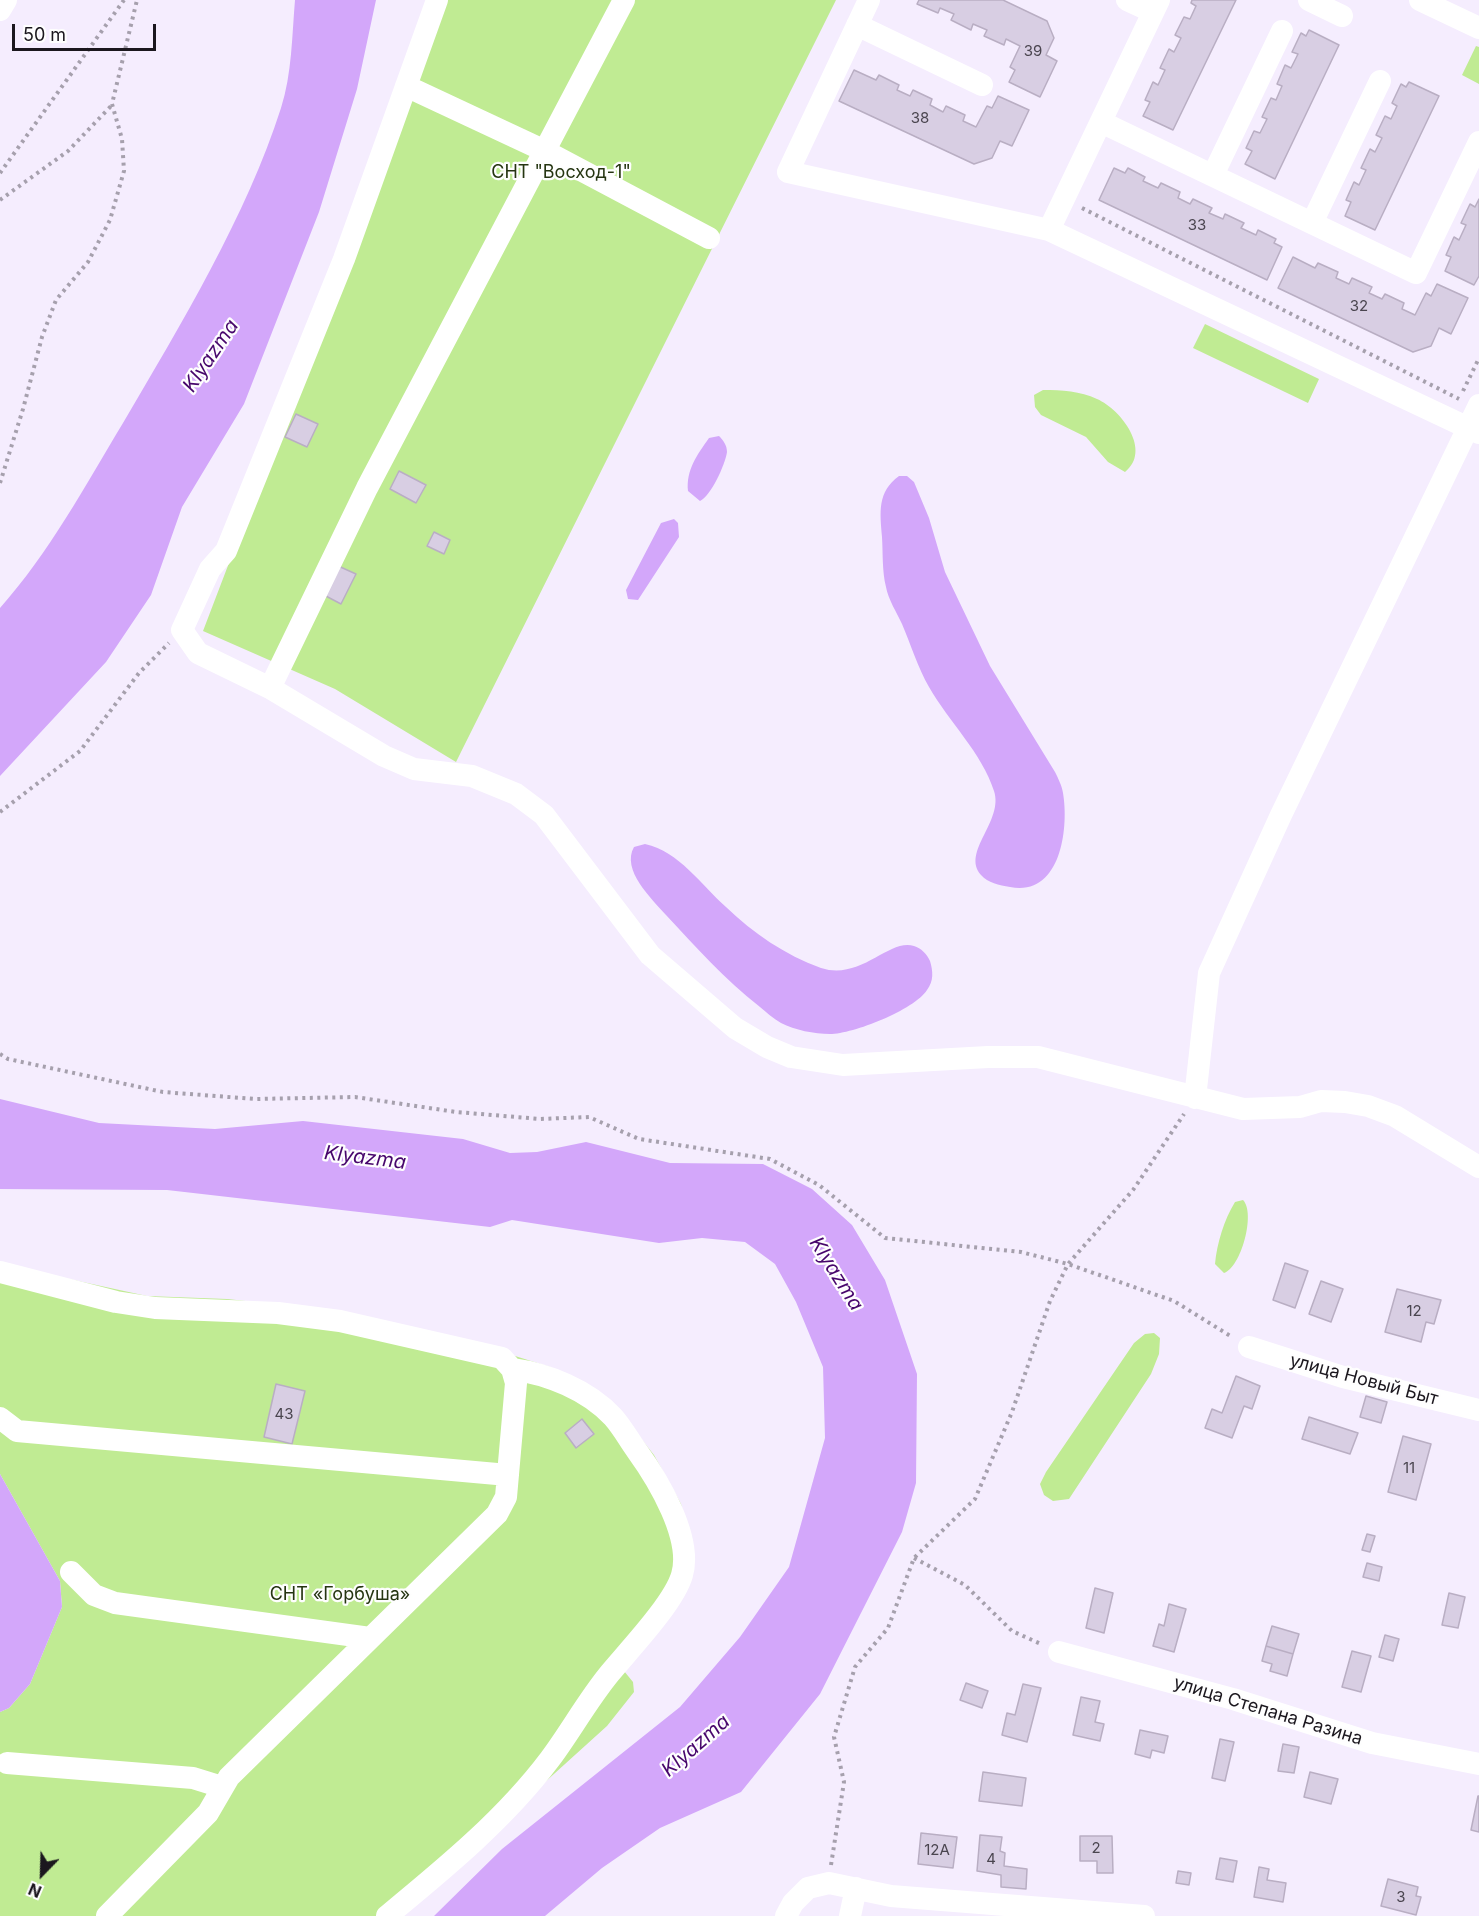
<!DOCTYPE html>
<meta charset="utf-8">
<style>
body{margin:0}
#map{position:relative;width:1479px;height:1916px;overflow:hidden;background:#f5edfe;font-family:Inter,sans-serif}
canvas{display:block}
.north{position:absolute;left:12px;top:1844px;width:60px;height:60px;-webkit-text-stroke:4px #fefefe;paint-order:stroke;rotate:203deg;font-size:16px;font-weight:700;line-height:24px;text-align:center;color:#1b171e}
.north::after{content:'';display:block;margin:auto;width:21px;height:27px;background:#1b171e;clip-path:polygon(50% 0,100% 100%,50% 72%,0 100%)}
.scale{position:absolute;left:12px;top:24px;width:144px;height:27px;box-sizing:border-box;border:3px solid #1b171e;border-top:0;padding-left:8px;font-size:18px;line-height:21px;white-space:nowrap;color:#1b171e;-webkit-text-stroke:4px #fefefe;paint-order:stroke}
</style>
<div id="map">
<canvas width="1479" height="1916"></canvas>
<div class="north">N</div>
<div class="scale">50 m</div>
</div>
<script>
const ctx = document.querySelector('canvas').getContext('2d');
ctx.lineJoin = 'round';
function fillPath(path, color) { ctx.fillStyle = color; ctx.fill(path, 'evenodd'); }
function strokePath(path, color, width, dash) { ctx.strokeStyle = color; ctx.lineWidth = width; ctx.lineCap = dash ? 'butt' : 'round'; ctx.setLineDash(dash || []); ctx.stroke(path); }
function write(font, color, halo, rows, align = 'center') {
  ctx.font = font + ' Inter,sans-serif'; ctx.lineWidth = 4.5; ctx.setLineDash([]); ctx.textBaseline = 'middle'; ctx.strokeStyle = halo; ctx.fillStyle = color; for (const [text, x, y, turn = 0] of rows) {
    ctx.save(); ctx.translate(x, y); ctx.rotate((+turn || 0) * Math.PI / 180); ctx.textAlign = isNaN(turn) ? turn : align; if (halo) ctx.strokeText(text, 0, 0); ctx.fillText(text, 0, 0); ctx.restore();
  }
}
const green = new Path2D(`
 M444 0H836L456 762 335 689 203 631Z
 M1476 46 1479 47V84L1462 75Z
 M1205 324 1319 379 1308 403 1193 348Z
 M1043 390C1062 390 1080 391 1097 399 1122 410 1152 451 1125 472L1108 462 1086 437 1041 415 1035 407 1034 395Z
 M1243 1200C1256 1213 1241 1268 1224 1273L1215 1264C1217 1243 1224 1220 1235 1202Z
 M0 1264 147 1296 227 1299 347 1312 458 1338 550 1367 620 1412 654 1455 681 1504 693 1553 624 1671 633 1682 634 1692 607 1726 397 1916H0V1712L9 1708 30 1684 62 1607 60 1581 0 1474Z
 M1154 1333 1160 1338 1159 1354 1151 1374 1069 1499 1053 1501 1044 1495 1040 1484 1046 1472 1134 1343 1145 1334Z`);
const water = new Path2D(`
 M295 0H376L357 89 319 212 244 404 182 507 151 595 106 662 0 776V608C49 553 85 486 123 423 180 326 247 215 281 108 292 74 292 35 295 0Z
 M719 436C723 440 727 445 727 452 725 465 711 496 700 501L688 491C686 470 697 455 709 438Z
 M899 476H907L914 482 929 518 945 572 990 666 1055 772C1058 778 1062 786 1063 793 1069 828 1061 897 1010 887 999 885 988 883 981 875 961 852 1004 821 994 791 982 753 949 722 929 687 918 668 911 645 902 624 897 613 888 599 886 587 882 571 883 553 882 537 880 512 877 492 899 476Z
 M674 519 678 523 679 537 638 600 628 599 626 590 661 523Z
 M645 844C680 852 700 884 726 907 753 933 785 955 821 968 861 981 889 938 914 946 921 948 927 954 930 961 933 971 934 981 927 990 914 1010 853 1034 830 1034 814 1034 795 1030 781 1023 774 1019 766 1012 760 1007 724 979 696 947 666 915 651 898 621 870 634 847Z
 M0 1099 99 1123 215 1129 303 1121 463 1139 510 1153 537 1152 586 1142 670 1163 763 1164 812 1189 852 1225 885 1280 917 1374 916 1483 902 1532 820 1694 741 1792 660 1828 602 1868 545 1916H434L502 1849 680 1707 740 1637 789 1567 825 1438 823 1367 796 1302 775 1264 745 1242 702 1238 659 1243 512 1220 490 1227 167 1190 0 1189Z
 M0 1474 60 1581 62 1607 30 1684 9 1708 0 1712Z`);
const building = new Path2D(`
 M919 0H1003L1047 21 1054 38 1046 55 1057 61 1040 97 1009 82 1015 70 1010 67 1020 46 1006 39 1004 45 984 36 987 30 973 24 971 30 951 20 954 14 940 8 938 13 917 4Z
 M1192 0H1236L1173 130 1143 116 1150 102 1145 100 1153 82 1158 85 1165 70 1160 68 1169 49 1174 52 1181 38 1175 35 1184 17 1190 19 1196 6 1191 3Z
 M1309 30 1339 45 1275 179 1245 164 1252 151 1246 148 1254 131 1260 133 1267 119 1262 117 1271 98 1276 100 1282 86 1277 84 1285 65 1291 68 1298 54 1292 52 1301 33 1306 36Z
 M854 70 876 80 879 75 899 85 897 90 910 96 913 90 932 99 930 105 943 112 946 106 965 115 963 121 976 127 987 106 992 108 998 96 1029 110 1012 146 1000 141 992 158 974 164 839 101Z
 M1409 82 1439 96 1375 230 1345 216 1351 202 1346 200 1354 182 1359 185 1366 170 1361 168 1370 149 1375 152 1382 138 1376 135 1385 116 1391 119 1397 106 1392 103 1401 84 1406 87Z
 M1114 168 1125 173 1128 168 1145 177 1143 181 1158 188 1161 183 1180 192 1178 198 1190 204 1193 199 1212 208 1209 213 1223 219 1225 214 1244 223 1241 228 1256 235 1258 230 1276 239 1274 243 1282 247 1267 280 1099 200Z
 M1479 199V276L1474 285 1445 271 1451 257 1446 255 1454 237 1459 240 1466 225 1461 223 1470 204 1475 207Z
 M1293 257 1315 268 1318 263 1338 272 1336 278 1349 284 1352 278 1372 287 1369 293 1382 299 1385 294 1404 303 1402 309 1415 315 1426 293 1431 296 1437 284 1468 298 1451 334 1439 328 1431 346 1413 352 1278 288Z
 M296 414 318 424 307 447 285 437Z
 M399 471 426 485 416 503 390 489Z
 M434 532 450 540 444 554 427 546Z
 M336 565 356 574 341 604 322 594Z
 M1285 1263 1308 1271 1295 1308 1273 1300Z
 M1321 1281 1343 1289 1331 1322 1309 1314Z
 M1397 1289 1441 1300 1434 1324 1426 1322 1421 1342 1385 1332Z
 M1236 1376 1260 1386 1252 1409 1244 1406 1232 1438 1205 1428 1212 1409 1222 1413Z
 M276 1384 305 1391 292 1444 264 1437Z
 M1366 1396 1387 1402 1381 1423 1360 1417Z
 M1309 1417 1358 1433 1350 1454 1302 1439Z
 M582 1419 594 1434 576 1448 565 1433Z
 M1403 1436 1431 1444 1416 1500 1388 1492Z
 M1367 1534 1375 1536 1370 1552 1362 1550Z
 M1367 1563 1382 1567 1379 1581 1363 1577Z
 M1095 1588 1113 1593 1104 1633 1086 1628Z
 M1449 1593 1465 1597 1458 1628 1442 1625Z
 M1169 1604 1186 1609 1174 1652 1153 1646 1159 1624 1164 1626Z
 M1272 1626 1299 1634 1293 1654 1266 1646Z
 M1385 1635 1399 1639 1393 1661 1379 1657Z
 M1266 1646 1293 1654 1287 1676 1270 1671 1272 1664 1262 1661Z
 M1352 1651 1371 1656 1361 1692 1342 1687Z
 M966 1683 988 1691 982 1708 960 1700Z
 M1023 1684 1041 1688 1027 1742 1002 1735 1007 1713 1015 1715Z
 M1081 1697 1100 1701 1095 1722 1104 1724 1100 1741 1073 1735Z
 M1140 1730 1168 1736 1164 1753 1152 1750 1150 1758 1135 1754Z
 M1220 1739 1234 1742 1225 1781 1212 1778Z
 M1283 1744 1299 1747 1294 1773 1278 1771Z
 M983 1772 1026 1778 1022 1806 979 1801Z
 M1310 1772 1338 1779 1331 1804 1304 1797Z
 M1478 1796H1479V1832L1471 1830Z
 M921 1833 957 1837 953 1868 918 1864Z
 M980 1835 1002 1837 1000 1851 1005 1853 1004 1866 1027 1869 1026 1889 1001 1887V1875L977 1871Z
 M1080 1836H1112L1113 1873H1097V1861H1080Z
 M1220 1858 1237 1861 1233 1882 1216 1879Z
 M1259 1867 1269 1869 1267 1880 1286 1883 1283 1902 1254 1897Z
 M1178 1871 1191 1873 1189 1885 1176 1883Z
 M1388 1879 1418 1887 1416 1896 1421 1897 1416 1915 1381 1906Z`);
const path = new Path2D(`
 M0 173 124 0
 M0 200 68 151 112 105
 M1082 208 1459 399
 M1463 391 1479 358
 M0 483 23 409 42 337 56 300 88 262 110 220 124 171 122 139 112 104 137 0
 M0 812 80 751 139 673 169 643
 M0 1054 8 1059 163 1092 255 1099 355 1097 456 1112 540 1119 589 1117 639 1139 770 1159 819 1185 885 1238 1021 1252 1068 1264 1174 1301 1232 1337
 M914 1558 965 1585 1012 1631 1041 1644
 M831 1865 844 1782 834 1737 855 1667 888 1628 914 1558 975 1499 1012 1412 1050 1301 1068 1264 1133 1190 1184 1114`);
const minor = new Path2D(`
 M437 0 344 259 226 551 210 569 182 630 198 653 270 688 384 756 414 769 472 776 516 794 544 815 650 955 735 1028 767 1047 791 1057 843 1065 988 1057H1038L1243 1109 1300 1107 1321 1101 1345 1102 1368 1106 1395 1116 1479 1167
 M869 0 788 172 1049 230 1479 433
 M1127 0 1153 12
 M1309 0 1342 16
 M1420 0 1479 28
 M0 10 6 0
 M857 25 982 85
 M406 86 545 151 709 238
 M1101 122 1416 273 1479 142
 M1213 175 1282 31
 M1312 223 1380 81
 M1049 230 1159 0
 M270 688 367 488 624 0
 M1195 1098 1209 973 1281 815 1479 405
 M0 1272 116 1302 155 1308 278 1313 340 1321 502 1358 512 1369 516 1383 506 1497 497 1514 229 1777 208 1813 107 1916
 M1249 1347 1343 1377 1479 1410
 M0 1418 17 1431 508 1475
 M71 1572 94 1595 115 1603 370 1638
 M1059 1652 1233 1699 1372 1743 1479 1764
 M7 1763 193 1778 222 1787
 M387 1916C444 1869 505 1819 550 1759 571 1731 587 1701 610 1673 629 1650 674 1603 682 1575 693 1538 658 1480 637 1451 629 1440 622 1427 613 1417 588 1390 548 1374 512 1369
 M786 1916 793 1903 808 1888 829 1883 891 1896 1144 1916
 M850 1916 856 1888`);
const numberNames = [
 ["39",1033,51],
 ["38",920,118],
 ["33",1197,225],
 ["32",1359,306],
 ["12",1414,1311],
 ["43",284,1414],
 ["11",1409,1468],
 ["2",1096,1848],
 ["12А",937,1850],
 ["4",991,1859],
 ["3",1401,1897]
];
const parkNames = [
 ["СНТ \"Восход-1\"",561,173],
 ["СНТ «Горбуша»",340,1595]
];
const streetNames = [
 ["улица Новый Быт",1364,1380,15],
 ["улица Степана Разина",1268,1711,17]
];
const waterNames = [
 ["Klyazma",211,356,-56],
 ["Klyazma",365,1158,7],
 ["Klyazma",836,1274,58],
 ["Klyazma",696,1746,-41]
];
fillPath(green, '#c0eb93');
fillPath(water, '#d3a7fa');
fillPath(building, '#d8cee3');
strokePath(building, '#b9aec3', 1.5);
strokePath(path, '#a6a0ad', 4, [3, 4.5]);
strokePath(minor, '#fff', 22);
write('15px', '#4a454f', null, numberNames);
write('18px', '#253511', '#fefefe', parkNames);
write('18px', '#1b171e', '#fefefe', streetNames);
write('italic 20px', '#47066c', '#fefefe', waterNames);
</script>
